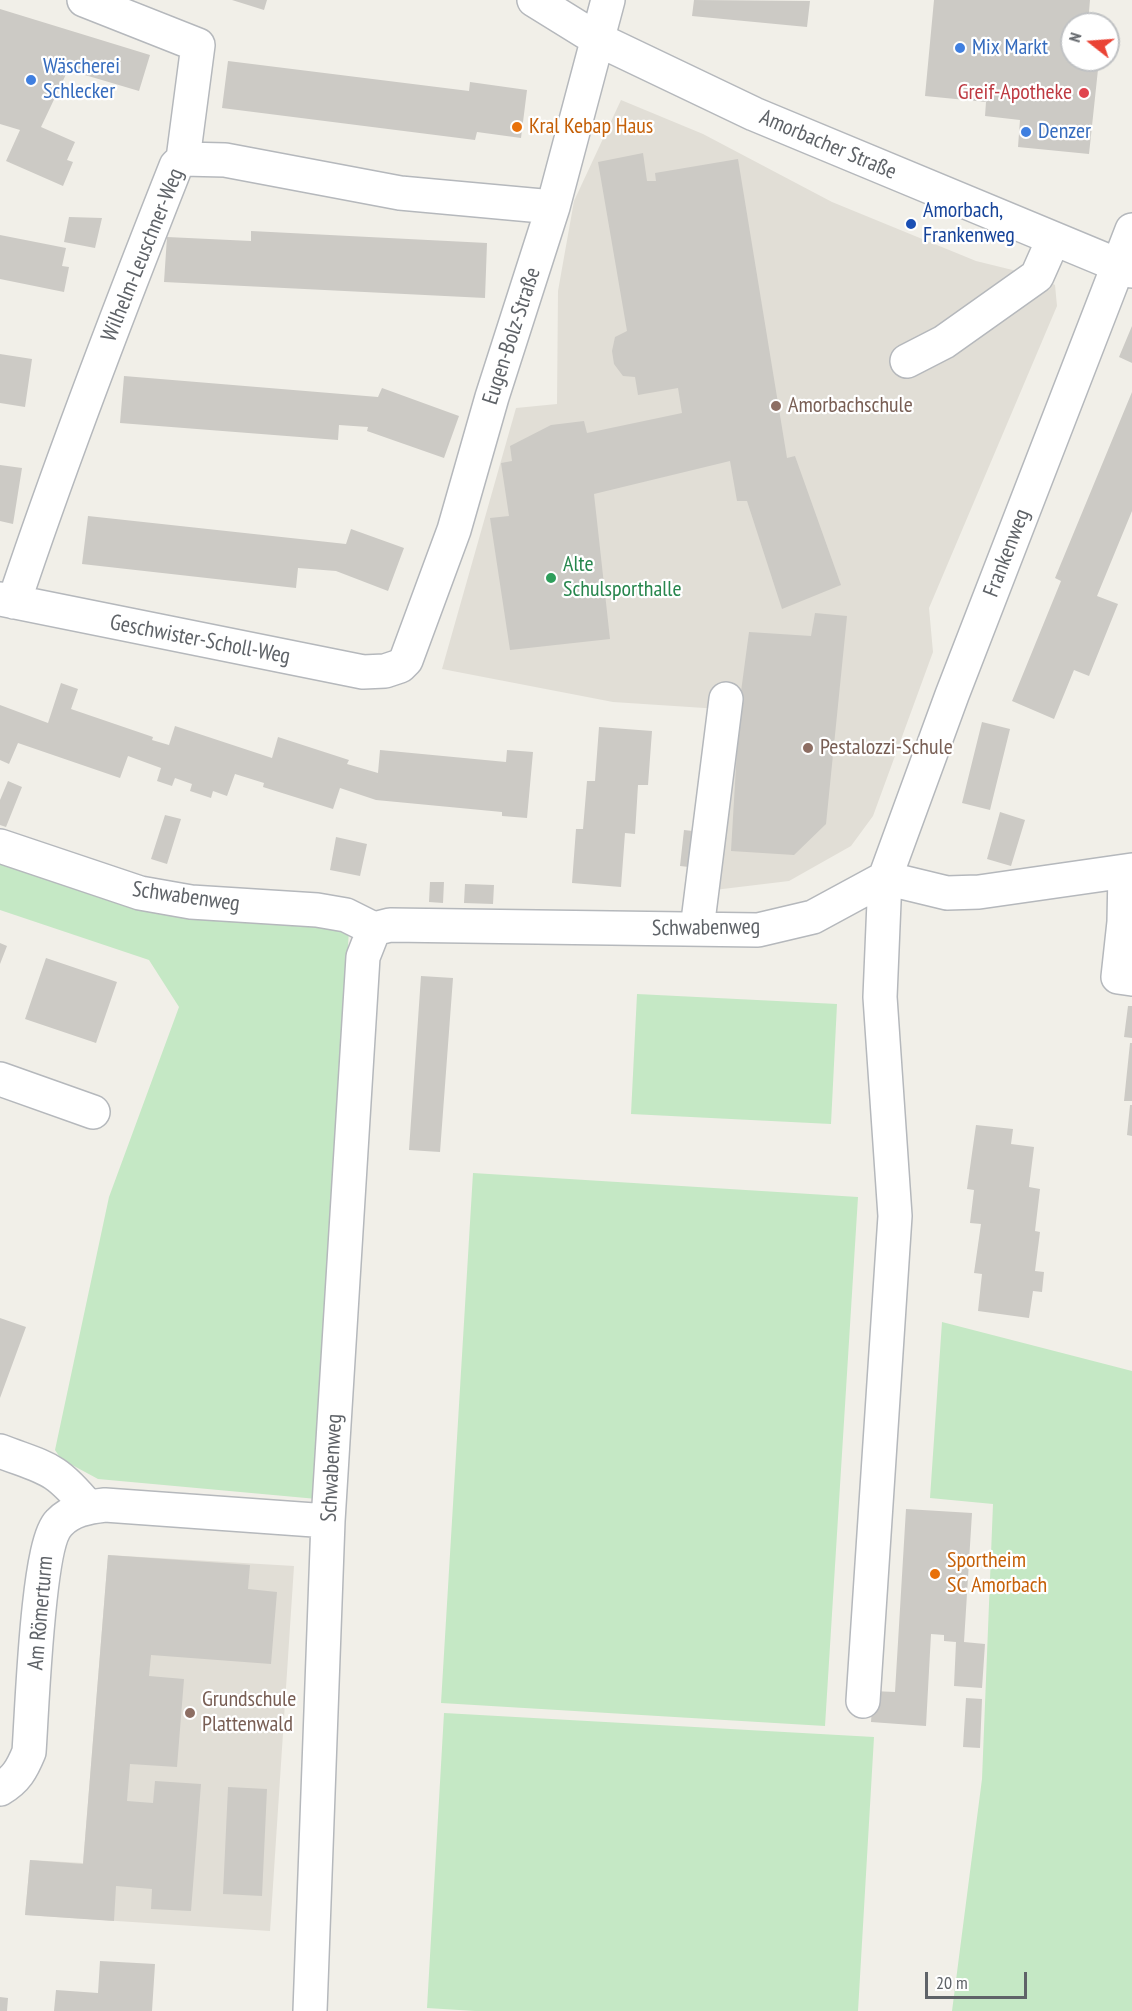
<!DOCTYPE html>
<meta charset="utf-8">
<style>
body{margin:0}
#map{position:relative;width:1132px;height:2011px;overflow:hidden;background:#f1efe8;font-family:"PT Sans Narrow",sans-serif}
canvas{display:block}
.north{position:absolute;left:1060px;top:12px;width:60px;height:60px;box-sizing:border-box;background:#fff;border:2px solid #bfc1c3;border-radius:50%;rotate:287deg;font-size:16px;font-weight:700;line-height:24px;text-align:center;color:#5f6368}
.north::after{content:'';display:block;margin:auto;width:21px;height:27px;background:#ea4335;clip-path:polygon(50% 0,100% 100%,50% 72%,0 100%)}
.scale{position:absolute;left:925px;top:1972px;width:102px;height:27px;box-sizing:border-box;border:3px solid #5f6368;border-top:0;padding-left:8px;font-size:18px;line-height:21px;white-space:nowrap;color:#5f6368;-webkit-text-stroke:4px #fff;paint-order:stroke}
</style>
<div id="map">
<canvas width="1132" height="2011"></canvas>
<div class="north">N</div>
<div class="scale">20 m</div>
</div>
<script>
const ctx = document.querySelector('canvas').getContext('2d');
ctx.lineJoin = 'round';
function fillPath(path, color) { ctx.fillStyle = color; ctx.fill(path, 'evenodd'); }
function strokePath(path, color, width, dash) { ctx.strokeStyle = color; ctx.lineWidth = width; ctx.lineCap = dash ? 'butt' : 'round'; ctx.setLineDash(dash || []); ctx.stroke(path); }
function write(font, color, halo, rows, align = 'center') {
  ctx.font = font + ' "PT Sans Narrow",sans-serif'; ctx.lineWidth = 4.5; ctx.setLineDash([]); ctx.textBaseline = 'middle'; ctx.strokeStyle = halo; ctx.fillStyle = color; for (const [text, x, y, turn = 0] of rows) {
    ctx.save(); ctx.translate(x, y); ctx.rotate((+turn || 0) * Math.PI / 180); ctx.textAlign = isNaN(turn) ? turn : align; if (halo) ctx.strokeText(text, 0, 0); ctx.fillText(text, 0, 0); ctx.restore();
  }
}
const education = new Path2D(`
 M621 100 703 134 832 202 976 261 1037 276 1055 285 1057 306 929 608 933 652 873 816 851 846 789 881 706 891 720 709 613 702 442 669 516 408 557 404 558 291 574 201Z
 M108 1555 294 1566 270 1931 25 1915 30 1860 83 1863Z`);
const green = new Path2D(`
 M0 858 349 929 317 1499 98 1479 61 1459 55 1450 109 1197 179 1007 149 960 0 910Z
 M637 994 837 1004 831 1124 631 1114Z
 M473 1173 858 1197 825 1726 441 1703Z
 M942 1322 1132 1371V2011H952L982 1779 993 1504 930 1498Z
 M444 1713 874 1737 858 2011H475L427 2008Z`);
const building = new Path2D(`
 M232 0H267L264 10Z
 M694 0 810 1 807 27 692 16Z
 M934 0H1090L1088 24H1072V60H1099L1089 154 1018 147 1020 120 985 116 986 102 925 96Z
 M0 9 150 55 139 91 68 70 41 127 75 142 67 160 73 162 63 186 6 161 20 130 0 124Z
 M228 61 469 91 470 82 527 90 521 138 477 132 475 140 222 108Z
 M643 153 647 181H656L655 173 738 159 787 458 795 456 841 585 782 609 747 501H737L730 461 594 494 610 639 510 650 490 518 509 516 501 463 512 461 510 446 551 425 584 421 587 433 682 413 678 388 638 395 635 377 623 376 614 364 612 351 615 337 627 331 598 162Z
 M69 217 102 218 95 248 64 242Z
 M251 231 487 243 485 298 164 282 167 237 251 241Z
 M0 235 66 248 62 266 69 267 64 292 0 279Z
 M1132 326V363L1119 357Z
 M0 354 32 359 25 407 0 403Z
 M124 376 378 397 382 388 459 416 444 458 367 431 368 427 339 425 338 440 120 423Z
 M1132 392V511L1097 596 1118 604 1089 676 1074 670 1054 719 1012 701 1061 581 1055 578Z
 M0 465 22 468 13 524 0 521Z
 M88 516 346 544 351 529 404 548 388 591 336 571 298 568 296 588 82 564Z
 M815 613 847 616 826 824 794 855 731 851 740 699 749 632 811 636Z
 M61 683 78 689 71 709 153 737 152 740 169 745 175 726 272 758 278 737 349 760 347 764 378 773 380 750 506 762 507 750 533 752 527 818 502 816V812L376 800 340 788 333 809 263 787 264 783 235 774 227 796 213 791 211 798 190 791 192 784 175 778 172 786 157 781 161 768 128 756 120 778 18 743 9 764 0 760V705L48 723Z
 M982 722 1010 729 990 810 962 803Z
 M599 727 652 731 648 785H638L635 834 625 833 621 887 572 883 576 829H583L587 781H595Z
 M8 781 22 787 6 827 0 825V800Z
 M1000 812 1025 820 1011 866 987 859Z
 M165 815 181 819 167 864 151 859Z
 M684 830 701 832 698 868 680 866Z
 M336 837 367 844 360 876 330 870Z
 M430 882H444L443 903 429 902Z
 M465 884 494 885 493 904 464 903Z
 M0 943 7 946 0 964Z
 M46 958 117 982 96 1043 25 1019Z
 M421 976 453 978 440 1152 409 1150Z
 M1128 1006H1132V1038L1124 1037Z
 M1130 1043H1132V1101H1124Z
 M1130 1105H1132V1136L1127 1135Z
 M976 1125 1013 1129 1011 1144 1034 1147 1029 1187 1040 1189 1035 1231 1040 1232 1035 1271 1044 1272 1042 1292 1033 1291 1029 1318 978 1311 982 1274 974 1273 981 1224 970 1223 974 1190 967 1189Z
 M0 1318 26 1327 0 1398Z
 M906 1509 972 1513 964 1642 985 1644 982 1688 954 1686 956 1642 944 1641V1635L931 1634 926 1726 871 1722 873 1691 895 1692Z
 M108 1555 250 1565 248 1589 277 1592 271 1664 151 1655 149 1676 184 1679 177 1767 130 1764 127 1801 153 1803 155 1781 201 1784 191 1911 151 1909 152 1889 116 1886 114 1921 25 1915 30 1860 83 1864Z
 M966 1698 982 1699 980 1748 963 1747Z
 M228 1787 267 1789 262 1896 223 1894Z
 M100 1961 155 1964 152 2011H54L56 1990 98 1993Z
 M0 1997 8 1998 7 2011H0Z`);
const minor = new Path2D(`
 M84 0 198 45 183 159
 M534 0 597 39 754 114 1132 271
 M907 361 944 342 1037 276 1053 240
 M0 599 363 672 385 671 400 666 406 660 454 530 492 397 553 207 608 0
 M14 602C63 455 119 310 176 166L183 159 225 160 400 193 553 207
 M0 846 140 893 191 902 317 910 346 915 374 929 390 925 758 930 813 917 885 878 947 893 979 892 1132 870
 M1125 872 1124 922 1118 977 1132 979
 M697 929 726 699
 M0 1079 93 1112
 M0 1451C47 1469 54 1466 88 1507
 M863 1701 895 1216 880 997 885 878 952 695 1132 230
 M0 1789C16 1780 22 1769 29 1752 32 1713 37 1545 59 1523 71 1510 88 1507 105 1505L328 1521
 M310 2011 328 1521 363 957 374 929`);
const markers = [
 [960,48,6,"#3f7fe0"],
 [31,80,6,"#3f7fe0"],
 [1084,93,6,"#e0444e"],
 [517,127,6,"#e8710a"],
 [1026,132,6,"#3f7fe0"],
 [911,224,6,"#1a4fb4"],
 [776,406,6,"#8d6e63"],
 [551,578,6,"#2e9e5b"],
 [808,748,6,"#8d6e63"],
 [935,1574,6,"#e8710a"],
 [190,1713,6,"#8d6e63"]
];
const shopNames = [
 ["Mix Markt",972,48],
 ["Wäscherei",43,67],
 ["Schlecker",43,92],
 ["Denzer",1038,132]
];
const healthNames = [
 ["Greif-Apotheke",1072,93]
];
const foodNames = [
 ["Kral Kebap Haus",529,127],
 ["Sportheim",947,1561],
 ["SC Amorbach",947,1586]
];
const streetNames = [
 ["Amorbacher Straße",828,145,23],
 ["Wilhelm-Leuschner-Weg",143,255,-68],
 ["Eugen-Bolz-Straße",512,336,-72],
 ["Frankenweg",1007,553,-69],
 ["Geschwister-Scholl-Weg",200,640,11],
 ["Schwabenweg",186,897,8],
 ["Schwabenweg",706,928,-1],
 ["Schwabenweg",332,1468,-87],
 ["Am Römerturm",41,1613,-85]
];
const transitNames = [
 ["Amorbach,",923,211],
 ["Frankenweg",923,236]
];
const educationNames = [
 ["Amorbachschule",788,406],
 ["Pestalozzi-Schule",820,748],
 ["Grundschule",202,1700],
 ["Plattenwald",202,1725]
];
const leisureNames = [
 ["Alte",563,565],
 ["Schulsporthalle",563,590]
];
fillPath(education, '#e1ded6');
fillPath(green, '#c5e8c5');
fillPath(building, '#cccac5');
strokePath(minor, '#b5b8bc', 36);
strokePath(minor, '#fff', 33);
for (const [x, y, r, color] of markers) { const dot = new Path2D(); dot.arc(x, y, r, 0, 2 * Math.PI); ctx.fillStyle = color; ctx.fill(dot); strokePath(dot, '#fff', 2); }
write('22px', '#366cbe', '#fff', shopNames, 'left');
write('22px', '#be3a42', '#fff', healthNames, 'right');
write('22px', '#c56008', '#fff', foodNames, 'left');
write('22px', '#5f6368', '#fff', streetNames);
write('22px', '#164399', '#fff', transitNames, 'left');
write('22px', '#785e54', '#fff', educationNames, 'left');
write('22px', '#27864d', '#fff', leisureNames, 'left');
</script>
